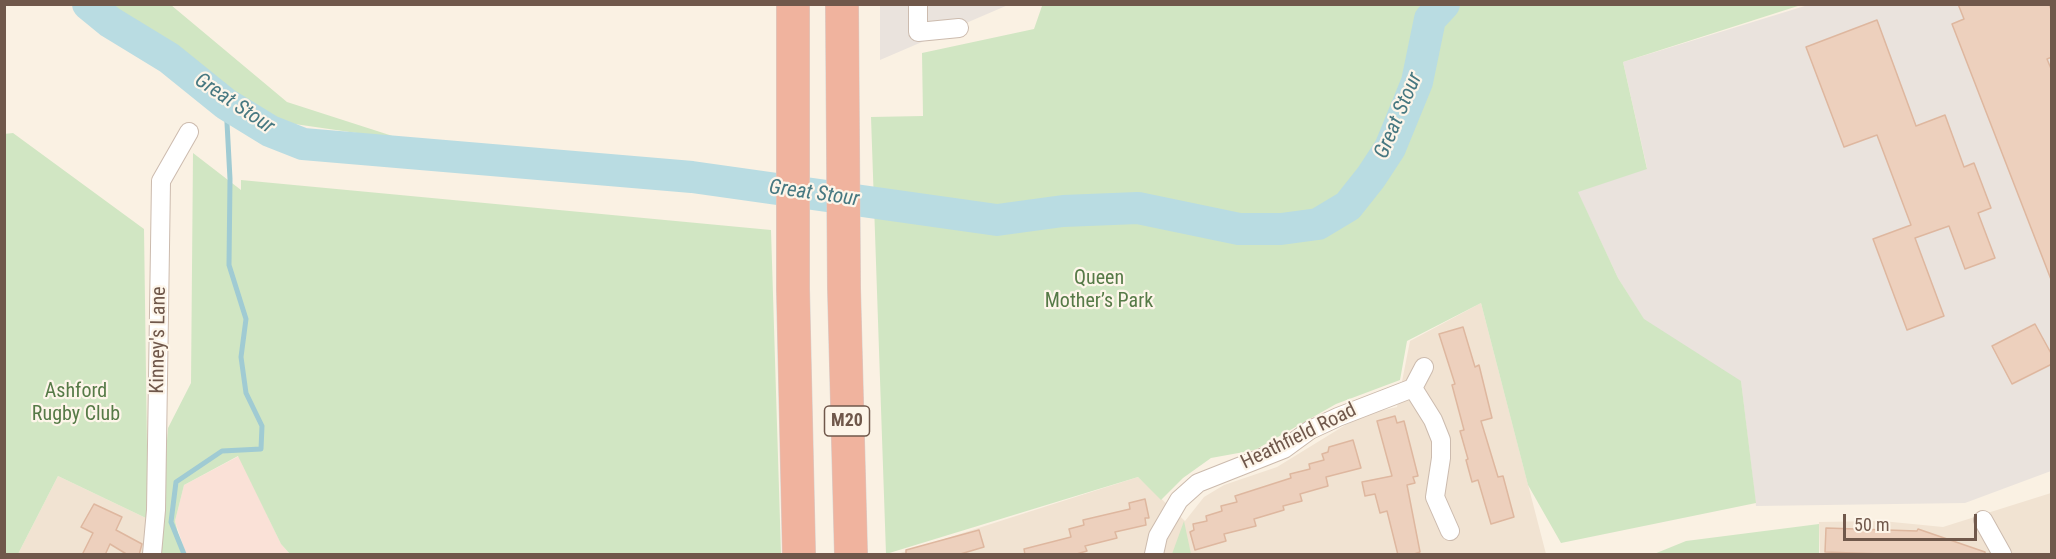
<!DOCTYPE html>
<meta charset="utf-8">
<style>
body{margin:0}
#map{position:relative;width:2056px;height:559px;overflow:hidden;background:#faf1e3;font-family:"Roboto Condensed",sans-serif}
canvas{display:block}
.frame{position:absolute;inset:0;border:6px solid #70584b;pointer-events:none}
.scale{position:absolute;left:1843px;top:514px;width:134px;height:27px;box-sizing:border-box;border:3px solid #70584b;border-top:0;padding-left:8px;font-size:18px;line-height:21px;white-space:nowrap;color:#70584b;-webkit-text-stroke:4px #fdf5e9;paint-order:stroke}
</style>
<div id="map">
<canvas width="2056" height="559"></canvas>
<div class="frame"></div>
<div class="scale">50 m</div>
</div>
<script>
const ctx = document.querySelector('canvas').getContext('2d');
ctx.lineJoin = 'round';
function fillPath(path, color) { ctx.fillStyle = color; ctx.fill(path, 'evenodd'); }
function strokePath(path, color, width, dash) { ctx.strokeStyle = color; ctx.lineWidth = width; ctx.lineCap = dash ? 'butt' : 'round'; ctx.setLineDash(dash || []); ctx.stroke(path); }
function write(font, color, halo, rows, align = 'center') {
  ctx.font = font + ' "Roboto Condensed",sans-serif'; ctx.lineWidth = 4.5; ctx.setLineDash([]); ctx.textBaseline = 'middle'; ctx.strokeStyle = halo; ctx.fillStyle = color; for (const [text, x, y, turn = 0] of rows) {
    ctx.save(); ctx.translate(x, y); ctx.rotate((+turn || 0) * Math.PI / 180); ctx.textAlign = isNaN(turn) ? turn : align; if (halo) ctx.strokeText(text, 0, 0); ctx.fillText(text, 0, 0); ctx.restore();
  }
}
const residential = new Path2D(`
 M1481 303 1546 554H897L1138 477 1185 521 1204 497 1224 485 1277 467 1347 424 1371 413 1397 407 1410 341Z
 M58 476 148 519 158 554H18Z
 M2051 493V554H1820L1819 522 1882 521 1943 527Z`);
const commercial = new Path2D(`
 M239 456 281 544 290 554H186L175 521 184 485Z`);
const industrial = new Path2D(`
 M880 5H1008L880 60Z
 M1808 5H2051V471L1965 503 1756 506 1741 382 1644 320 1618 278 1577 191 1647 168 1623 62Z`);
const green = new Path2D(`
 M1048 4 1801 5 1623 62 1647 169 1578 192 1618 278 1644 319 1741 381 1756 503 1561 543 1528 485 1481 303 1407 341 1400 380 1336 404 1255 450 1211 458 1183 478 1161 500 1138 477 886 554 871 117 923 116 922 53 1034 29 1042 6Z
 M112 5H171L287 102 405 140 267 120 231 96Z
 M13 133 144 229 148 519 58 476 18 554H5L4 134Z
 M193 153 241 190V180L771 230 781 554H290L281 544 238 456 184 485 175 521 183 554H158L168 428 191 383Z
 M1184 521 1191 554H1172Z
 M1819 524V554H1654L1686 541Z`);
const stream = new Path2D(`
 M184 554 171 522 176 482 222 451 261 449 262 426 246 393 241 357 246 319 229 265 230 179 226 104`);
const river = new Path2D(`
 M88 4 110 22 169 58 226 104 270 131 303 144 692 177 997 220 1063 211 1138 208 1239 229H1281L1318 224 1348 206 1371 177 1390 148 1417 82 1430 19 1444 4`);
const building = new Path2D(`
 M1958 4H2049L2052 12V57L2047 59 2052 71V282L1952 24 1964 19Z
 M1877 20 1916 126 1945 115 1964 167 1974 163 1991 208 1978 213 1995 258 1965 269 1949 226 1915 238 1944 316 1907 330 1873 239 1911 225 1877 135 1844 147 1806 47Z
 M2035 324 2052 355V364L2012 384 1992 346Z
 M1463 327 1475 367 1479 365 1492 418 1481 421 1498 477 1503 476 1514 517 1491 524 1478 480 1472 482 1466 460 1468 459 1460 431 1464 430 1452 385 1455 384 1439 334Z
 M1395 416 1397 423 1404 421 1418 476 1413 477 1415 483 1407 485 1420 552 1411 555H1398L1387 511 1380 513 1375 494 1365 496 1362 482 1392 476 1377 421Z
 M1353 440 1361 468 1326 477 1328 486 1300 494 1302 501 1283 506 1284 510 1254 519 1256 526 1224 534 1226 541 1195 550 1190 532 1194 530 1193 524 1207 521 1206 516 1222 511 1221 506 1237 502 1235 496 1291 478 1290 474 1310 469 1309 464 1324 460 1322 454 1328 452 1329 447Z
 M1145 499 1149 518H1145L1146 525 1115 532 1117 538 1085 546 1087 551 1073 555H1025L1024 549 1071 537 1069 529 1084 525 1083 520 1130 509 1129 503Z
 M94 504 122 517 116 530 142 544 139 555H128L110 544 105 555H82L93 533 81 527Z
 M1826 528 1917 531 1918 529 1985 552V555H1910L1825 552Z
 M979 530 984 547 957 555H906V550Z`);
const minor = new Path2D(`
 M918 4V32L959 28
 M1413 388 1433 420 1441 440V458L1435 497 1450 531
 M1413 388 1424 367
 M1983 520 2002 554
 M152 554 156 510 161 181 189 132
 M1154 554 1158 536 1179 500 1198 483 1284 449 1310 430 1338 417 1413 388`);
const motorway = new Path2D(`
 M793 4V289L799 554
 M842 4 844 288 851 554`);
const shields = [
 [847,421,45]
];
const shieldNames = [
 ["M20",847,421]
];
const parkNames = [
 ["Queen",1099,279],
 ["Mother’s Park",1099,302],
 ["Ashford",76,392],
 ["Rugby Club",76,415]
];
const streetNames = [
 ["Kinney's Lane",159,340,-89],
 ["Heathfield Road",1299,437,-26]
];
const waterNames = [
 ["Great Stour",234,104,34],
 ["Great Stour",1399,116,-67],
 ["Great Stour",814,194,8]
];
fillPath(residential, '#f1e3d2');
fillPath(commercial, '#fae1d7');
fillPath(industrial, '#eae3dd');
fillPath(green, '#d1e6c3');
strokePath(stream, '#a0cbd3', 5);
strokePath(river, '#b9dce2', 32);
fillPath(building, '#edd0bd');
strokePath(building, '#deb79f', 1.5);
strokePath(minor, '#ccbbae', 20);
strokePath(motorway, '#d7d0cd', 34);
strokePath(minor, '#fff', 18);
strokePath(motorway, '#f0b39e', 33);
for (const [x, y, w] of shields) { const box = new Path2D(); box.roundRect(x - w / 2, y - 15, w, 30, 4.5); ctx.fillStyle = '#fdf5e9'; ctx.fill(box); strokePath(box, '#70584b', 1.5); }
write('bold 18px', '#70584b', null, shieldNames);
write('20px', '#567a47', '#fdf5e9', parkNames);
write('20px', '#70584b', '#fdf5e9', streetNames);
write('italic 21px', '#477881', '#fdf5e9', waterNames);
</script>
